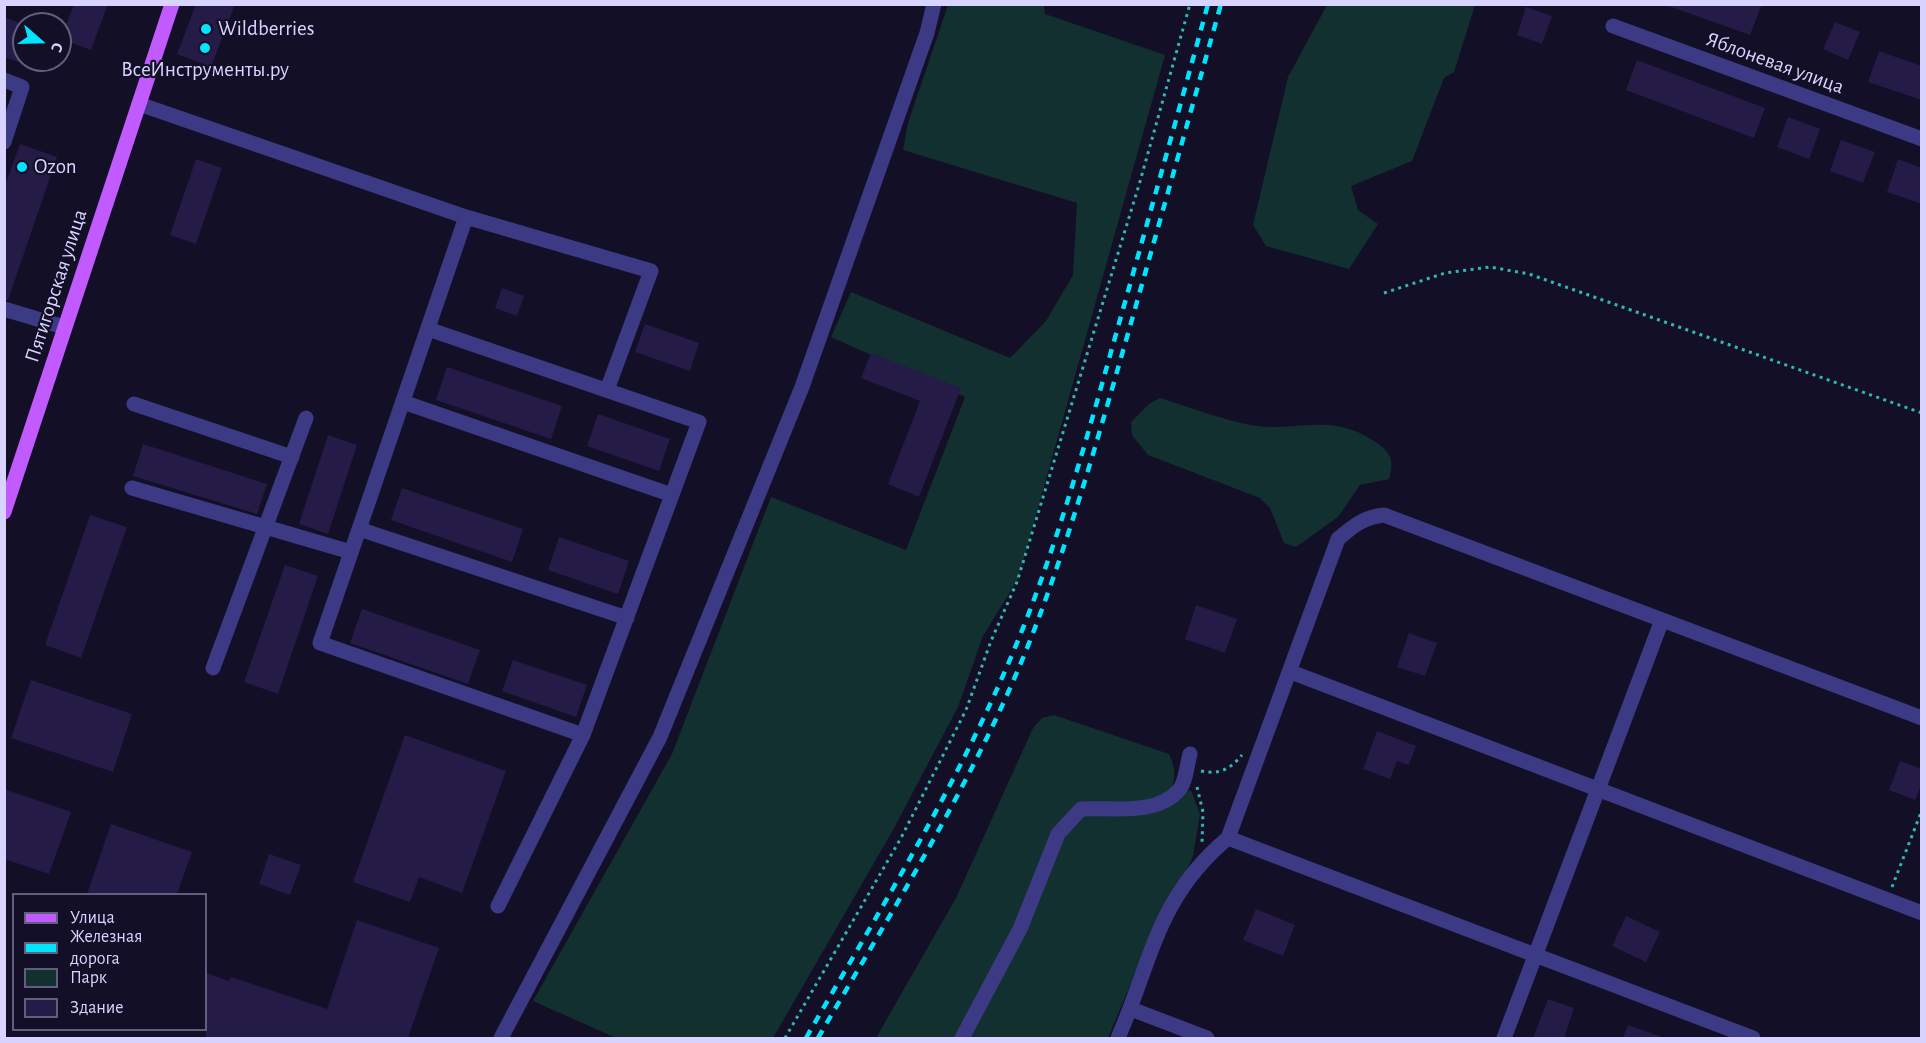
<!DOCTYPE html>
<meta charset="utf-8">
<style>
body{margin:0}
#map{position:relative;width:1926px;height:1043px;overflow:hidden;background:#130f26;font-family:"Alegreya Sans",sans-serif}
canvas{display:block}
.frame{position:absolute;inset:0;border:6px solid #d9d4ff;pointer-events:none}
.legend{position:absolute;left:12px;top:893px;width:195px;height:138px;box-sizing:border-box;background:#130f26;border:2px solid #625e7d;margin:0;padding:8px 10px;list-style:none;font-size:18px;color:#d9d4ff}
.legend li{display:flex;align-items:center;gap:12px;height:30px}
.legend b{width:30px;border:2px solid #625e7d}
.north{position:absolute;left:12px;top:12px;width:60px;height:60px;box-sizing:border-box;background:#130f26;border:2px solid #625e7d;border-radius:50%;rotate:110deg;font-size:16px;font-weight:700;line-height:24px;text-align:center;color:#d9d4ff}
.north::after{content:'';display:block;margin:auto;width:21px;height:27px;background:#00e5ff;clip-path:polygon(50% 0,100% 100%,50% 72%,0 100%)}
</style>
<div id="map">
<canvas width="1926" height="1043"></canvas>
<div class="frame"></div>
<ul class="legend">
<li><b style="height:8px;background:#c25bff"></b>Улица</li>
<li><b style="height:8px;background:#00e5ff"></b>Железная дорога</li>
<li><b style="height:16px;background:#12302f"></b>Парк</li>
<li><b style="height:16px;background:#241b47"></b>Здание</li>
</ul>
<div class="north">С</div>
</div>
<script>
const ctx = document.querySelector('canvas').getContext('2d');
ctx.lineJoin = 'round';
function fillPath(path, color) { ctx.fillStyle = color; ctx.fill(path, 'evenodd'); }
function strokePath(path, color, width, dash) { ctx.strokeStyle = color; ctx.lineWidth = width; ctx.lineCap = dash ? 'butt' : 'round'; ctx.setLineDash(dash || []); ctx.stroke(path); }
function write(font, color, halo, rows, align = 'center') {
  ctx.font = font + ' "Alegreya Sans",sans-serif'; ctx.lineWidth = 4.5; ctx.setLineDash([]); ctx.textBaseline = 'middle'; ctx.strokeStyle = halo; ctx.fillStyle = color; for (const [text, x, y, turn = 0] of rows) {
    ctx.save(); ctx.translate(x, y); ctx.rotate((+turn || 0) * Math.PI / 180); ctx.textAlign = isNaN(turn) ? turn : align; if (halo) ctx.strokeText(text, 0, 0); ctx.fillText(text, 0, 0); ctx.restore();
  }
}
const green = new Path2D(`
 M948 5H1044L1045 14 1165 55 1018 579 983 636 958 707 893 830 773 1038H616L533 1001 672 754 771 497 906 550 965 397 831 337 851 292 1010 358 1046 321 1073 275 1077 203 903 150 908 123Z
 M1327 5H1475L1454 72 1444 78 1412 161 1351 186 1358 210 1378 224 1349 269 1266 246 1253 225 1288 77Z
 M1160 398C1187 406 1231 423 1258 426 1303 431 1331 413 1374 441 1390 451 1395 460 1389 479L1360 485 1338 517 1296 547 1284 543 1270 508 1260 498 1148 455 1132 435 1131 422 1149 404Z
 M1054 715 1169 754C1177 771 1176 782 1166 798L1191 790 1200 814 1193 856 1184 877 1156 923 1108 1038H876L956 898 1033 728 1042 718Z`);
const building = new Path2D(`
 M74 4H108L91 50 61 39Z
 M196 4H235L211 67 177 54Z
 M1663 4H1762L1750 35Z
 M1526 7 1552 16 1542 44 1517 35Z
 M4 17 24 25V64L4 57Z
 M1835 22 1860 32 1848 60 1823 49Z
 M1879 51 1922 66V100L1868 82Z
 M1637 60 1765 108 1754 138 1626 90Z
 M1788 117 1820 129 1809 159 1777 147Z
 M1841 140 1875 152 1863 183 1830 171Z
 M20 144 57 157 8 300H4V188Z
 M196 159 222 168 196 244 170 235Z
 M1898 159 1922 168V204L1887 192Z
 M502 288 524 296 517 316 495 308Z
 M645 324 699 343 690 371 635 352Z
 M871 353 961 388 919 497 888 484 920 401 861 378Z
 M447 367 562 406 551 439 436 400Z
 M598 414 670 439 659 471 587 446Z
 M328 435 357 445 328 534 299 524Z
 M143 444 267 484 257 514 133 476Z
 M402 488 523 529 512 562 391 520Z
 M90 515 127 527 81 658 45 645Z
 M559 537 629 561 618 594 548 570Z
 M285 565 318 576 278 694 244 682Z
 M1196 605 1237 619 1225 653 1185 639Z
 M362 609 480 650 468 684 350 643Z
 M1409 633 1437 643 1425 676 1397 667Z
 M513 660 587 685 576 717 502 691Z
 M31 680 132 714 113 772 11 738Z
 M1377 731 1416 746 1409 765 1397 761 1390 779 1363 769Z
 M405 735 506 771 462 893 419 877 410 902 353 882Z
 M1900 761 1922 769V783L1915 800 1889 790Z
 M4 789 71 812 49 874 4 859Z
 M111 824 192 852 177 894H87Z
 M269 854 301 865 290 895 259 884Z
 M1256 909 1295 925 1283 956 1243 940Z
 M1626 916 1660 932 1646 962 1612 946Z
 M357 920 439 948 408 1038H206V973L229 981 231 977 327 1009Z
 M1548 999 1574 1008 1564 1038H1533Z
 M1628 1025 1662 1037V1038H1623Z`);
const path = new Path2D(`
 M1384 293 1445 273 1490 267 1529 274 1922 413
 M1201 771C1220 775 1230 769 1242 755
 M1197 787 1203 812 1202 843
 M1892 887 1922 810
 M785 1038 901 838 966 710 991 641 1017 582 1139 185 1190 4`);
const minor = new Path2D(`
 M1613 26 1922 139
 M4 80 22 87 4 142
 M139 104 466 217 320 643 583 735 699 422 428 329
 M466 217 651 271 607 390
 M4 309 64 327
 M403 402 672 495
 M134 404 292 457
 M132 488 351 552
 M359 529 627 618
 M213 668 306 418
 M1291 672 1922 913
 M1228 838 1753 1038
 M498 906 583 735
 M1131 1009 1207 1038
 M501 1038 660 737 802 387 927 33 934 4
 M962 1038 1020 929 1058 834 1081 809C1112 807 1157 816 1179 790 1186 782 1187 764 1190 754
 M1118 1038C1152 960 1157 897 1228 838L1338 539C1353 526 1364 517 1384 515L1922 718
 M1504 1038 1662 620`);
const major = new Path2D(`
 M4 512 172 4`);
const rail = new Path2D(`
 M806 1038C882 906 964 775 1021 633 1060 536 1088 434 1116 334 1147 224 1178 114 1208 4
 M818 1038C894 907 978 775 1033 633 1072 532 1101 427 1131 323 1161 217 1191 111 1221 4`);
const markers = [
 [206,29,6,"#00e5ff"],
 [205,48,6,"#00e5ff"],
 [22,167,6,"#00e5ff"]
];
const poiNames = [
 ["Wildberries",218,29],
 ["ВсеИнструменты.ру",205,70,"center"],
 ["Ozon",34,167]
];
const streetNames = [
 ["Яблоневая улица",1775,63,20],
 ["Пятигорская улица",56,286,-72]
];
fillPath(green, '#12302f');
fillPath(building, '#241b47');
strokePath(path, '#2fb8b0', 3, [3, 4.5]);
strokePath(minor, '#3d3a85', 15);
strokePath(major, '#c25bff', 15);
strokePath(rail, '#00e5ff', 4.5, [9, 8]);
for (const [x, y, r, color] of markers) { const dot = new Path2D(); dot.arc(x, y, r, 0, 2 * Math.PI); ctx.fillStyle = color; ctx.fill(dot); strokePath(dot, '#130f26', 2); }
write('21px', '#d9d4ff', '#130f26', poiNames, 'left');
write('21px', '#d9d4ff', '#130f26', streetNames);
</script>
